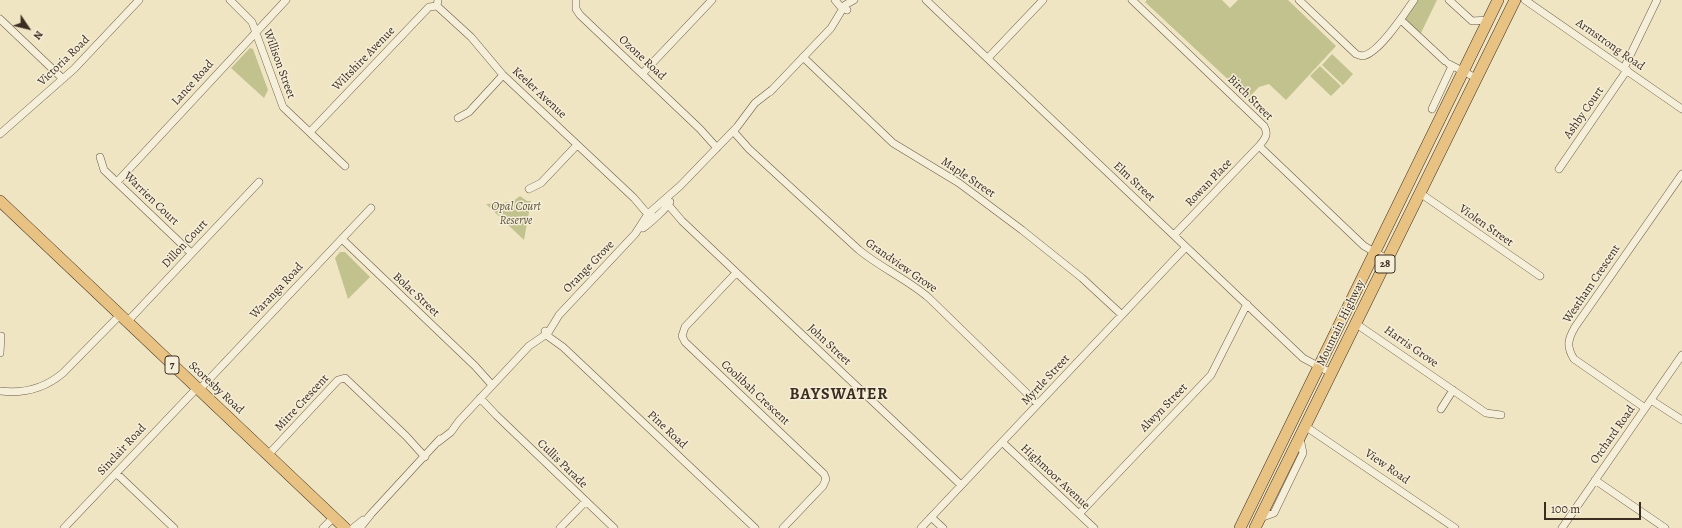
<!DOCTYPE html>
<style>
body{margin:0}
#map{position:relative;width:1682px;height:528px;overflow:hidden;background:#efe5c3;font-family:Alegreya,serif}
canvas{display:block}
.north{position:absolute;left:8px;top:8px;width:40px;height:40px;-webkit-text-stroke:3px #f5eed8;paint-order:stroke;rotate:125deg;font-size:11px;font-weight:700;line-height:16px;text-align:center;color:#3c2d21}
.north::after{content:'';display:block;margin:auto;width:14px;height:18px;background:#3c2d21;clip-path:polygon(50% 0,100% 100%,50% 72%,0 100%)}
.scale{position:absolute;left:1544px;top:502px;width:97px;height:18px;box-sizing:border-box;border:2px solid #3c2d21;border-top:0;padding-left:5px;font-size:12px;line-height:14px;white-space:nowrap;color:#3c2d21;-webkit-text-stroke:3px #f5eed8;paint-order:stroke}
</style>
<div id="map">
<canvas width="1682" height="528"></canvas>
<div class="north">N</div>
<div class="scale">100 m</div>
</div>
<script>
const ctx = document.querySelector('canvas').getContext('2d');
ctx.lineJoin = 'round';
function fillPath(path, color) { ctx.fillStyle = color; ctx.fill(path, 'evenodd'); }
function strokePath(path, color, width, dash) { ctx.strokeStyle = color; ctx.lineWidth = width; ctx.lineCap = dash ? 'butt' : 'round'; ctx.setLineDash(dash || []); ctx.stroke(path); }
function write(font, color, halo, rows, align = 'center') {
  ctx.font = font + ' Alegreya,serif'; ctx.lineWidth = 3; ctx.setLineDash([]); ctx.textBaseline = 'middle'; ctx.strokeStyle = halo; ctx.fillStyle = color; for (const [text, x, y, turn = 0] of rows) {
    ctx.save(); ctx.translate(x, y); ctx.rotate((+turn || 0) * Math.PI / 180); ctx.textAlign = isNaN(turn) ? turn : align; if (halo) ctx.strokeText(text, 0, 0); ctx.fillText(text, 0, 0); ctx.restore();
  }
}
const green = new Path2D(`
 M1147 0H1222L1230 8 1238 0H1288L1336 46 1286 100 1269 84 1259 87 1248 98 1145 2Z
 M1414 0H1437L1419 37 1401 20Z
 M250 48 253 49 268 90 264 98 231 68Z
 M1332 54 1353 74 1343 85 1322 65Z
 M1320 66 1341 86 1331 96 1310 76Z
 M520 196 527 201H531L524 240 486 204 512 202Z
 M340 252H345L370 277 348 299 335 258Z`);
const street = new Path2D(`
 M230 0 252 22 283 107 345 166
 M438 0 437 6 471 37 503 75 634 198 645 211 654 217
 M576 0V9L580 15 700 129 717 148
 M835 0 840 6 847 10
 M926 0 1303 358 1331 373
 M1132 0 1264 126C1269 134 1265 139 1259 146L1364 246 1387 259
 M1299 0 1356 54 1362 56C1378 55 1405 13 1414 0
 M1449 0 1472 21 1488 20
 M1525 0 1682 109
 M0 19 63 79
 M1401 20 1445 61
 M803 57 893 143 959 183 1022 230 1082 278 1122 315
 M988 58 1043 0
 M1449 64 1476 78
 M1624 68 1657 0
 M642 74 712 0
 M770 92 831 28 845 5 854 0
 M1432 109 1452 66
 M458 118 469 112 503 75
 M733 131 749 149 859 250C881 268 907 279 929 298L1038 404
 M310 132 429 7 437 6
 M0 134 74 69 139 0
 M100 157 104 170 191 253
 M1559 169 1627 70
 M117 182 286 0
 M529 189 541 183 577 145
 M1420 193 1540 276
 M663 203 671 208 682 221 961 485
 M643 228C648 225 669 206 670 202
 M1174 235 1259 146
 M342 239 475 366 492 385
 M736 273 685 327 682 336 685 342 824 474 826 479 823 486 783 528
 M127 322 259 182
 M1355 323 1486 413 1501 415
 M545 331 549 337 563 347 755 528
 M0 353 1 336
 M199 390 371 208
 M0 391C24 394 44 389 63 373L120 315
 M480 398 496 415 614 528
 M1651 400 1682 420
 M1645 408 1574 359C1566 347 1568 339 1575 327L1682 174
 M1441 409 1453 390
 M1305 426 1455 528
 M438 442 451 432 459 421 529 346 548 333 559 315 635 234 648 214 680 186 737 127 755 103 773 89
 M1002 442 1094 528
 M268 455 338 380 345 378 406 436 425 457
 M116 473 174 528
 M1595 480 1665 528
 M1079 514 1211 375 1247 304
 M931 517 943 528
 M1260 518 1274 513 1303 453 1300 438
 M64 528 197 388
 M323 528 334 517
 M353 528 363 520
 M360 528 371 514 440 439
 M560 528 586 501
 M921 528 1186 247
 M1562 528 1682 355`);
const primary = new Path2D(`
 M0 201 345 528
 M1240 528 1498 0
 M1255 528 1515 0`);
const shields = [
 [1385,264,20],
 [172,365,14]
];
const shieldNames = [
 ["28",1385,264],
 ["7",172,365]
];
const streetNames = [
 ["Armstrong Road",1610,45,35],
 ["Ozone Road",642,58,43],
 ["Wiltshire Avenue",364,59,-46],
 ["Victoria Road",64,61,-44],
 ["Willison Street",279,64,70],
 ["Lance Road",193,83,-48],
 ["Keeler Avenue",539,93,43],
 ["Birch Street",1250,98,45],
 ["Ashby Court",1584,113,-55],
 ["Maple Street",968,178,34],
 ["Elm Street",1134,182,43],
 ["Rowan Place",1209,183,-46],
 ["Warrien Court",151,199,44],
 ["Violen Street",1486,226,35],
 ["Dillon Court",185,244,-47],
 ["Grandview Grove",901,266,35],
 ["Orange Grove",589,267,-46],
 ["Westham Crescent",1592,284,-56],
 ["Waranga Road",277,291,-47],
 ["Bolac Street",416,295,43],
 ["Mountain Highway",1341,323,-64],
 ["John Street",829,345,43],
 ["Harris Grove",1411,347,35],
 ["Myrtle Street",1046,380,-47],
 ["Scoresby Road",216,388,43],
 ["Coolibah Crescent",755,393,43],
 ["Mitre Crescent",302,403,-47],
 ["Alwyn Street",1164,408,-46],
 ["Pine Road",667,430,43],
 ["Orchard Road",1613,435,-55],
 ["Sinclair Road",122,450,-47],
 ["Cullis Parade",562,464,44],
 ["View Road",1387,467,35],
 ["Highmoor Avenue",1055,477,43]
];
const parkNames = [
 ["Opal Court",516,207],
 ["Reserve",516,221]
];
const districtNames = [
 ["BAYSWATER",839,395]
];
fillPath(green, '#c1c28e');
strokePath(street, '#695b4a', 8);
strokePath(primary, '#3c2d21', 12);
strokePath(street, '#f5eed8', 7);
strokePath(primary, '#e8c282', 11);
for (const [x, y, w] of shields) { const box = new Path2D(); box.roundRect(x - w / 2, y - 9, w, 18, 3); ctx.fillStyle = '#f5eed8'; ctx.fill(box); strokePath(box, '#3c2d21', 1); }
write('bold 11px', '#3c2d21', null, shieldNames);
write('12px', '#3c2d21', '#f5eed8', streetNames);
write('italic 12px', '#5d523c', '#f5eed8', parkNames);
ctx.letterSpacing = '1px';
write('bold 16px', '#3c2d21', '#f5eed8', districtNames);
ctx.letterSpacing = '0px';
</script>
